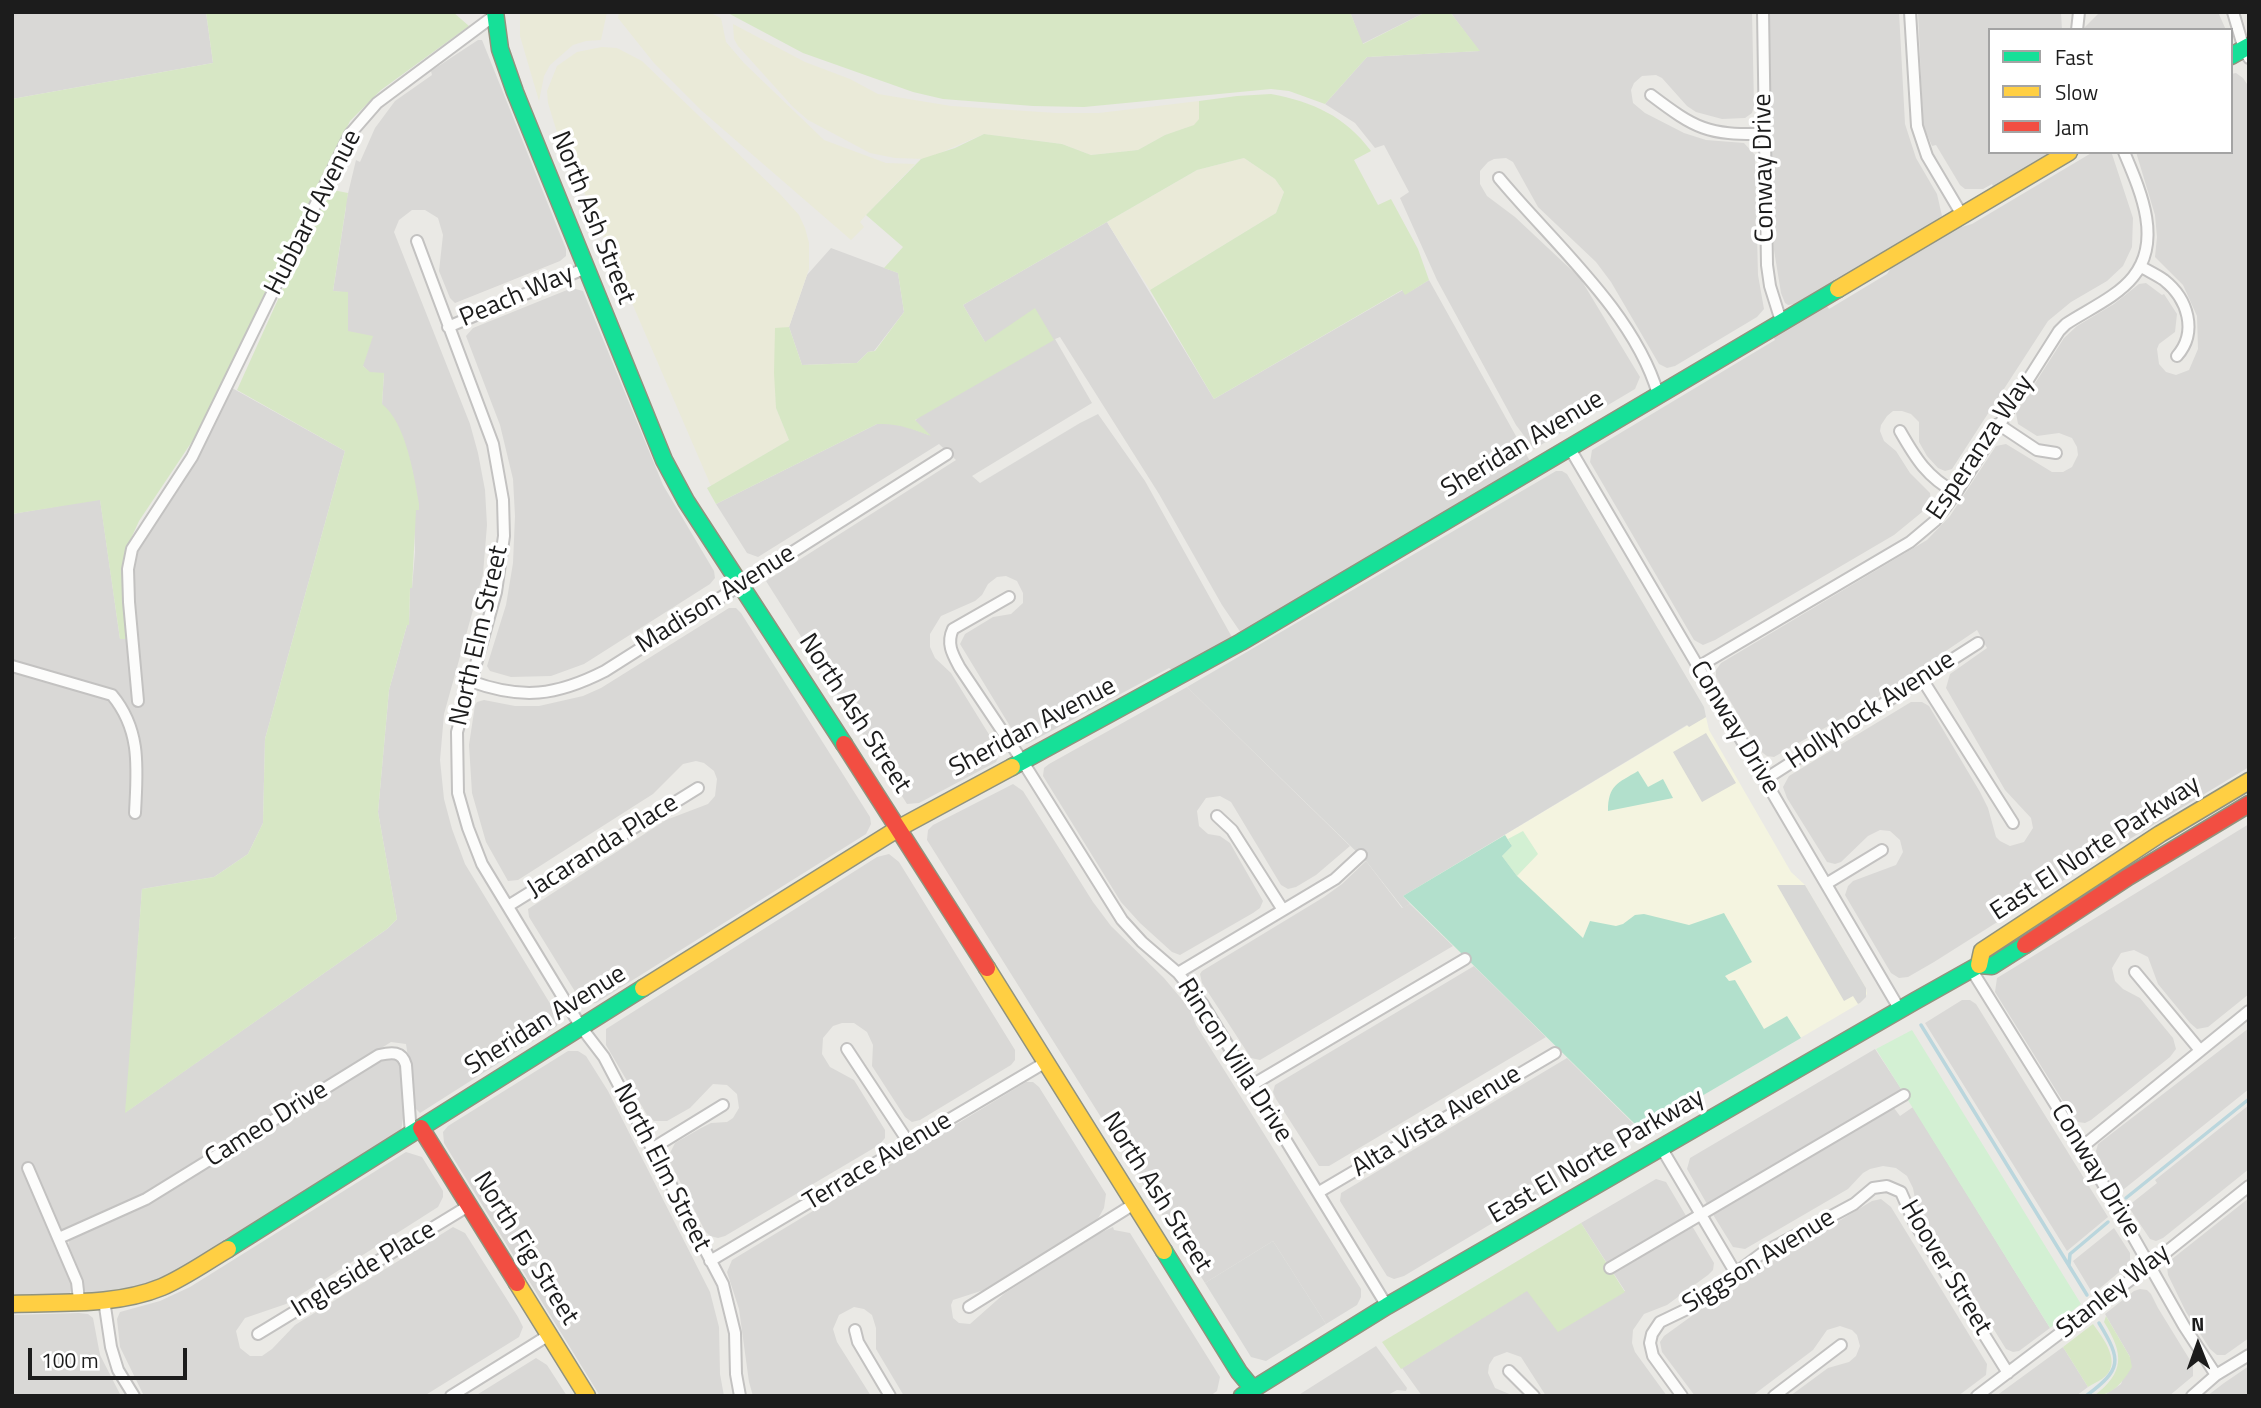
<!DOCTYPE html>
<style>
body{margin:0}
#map{position:relative;width:2261px;height:1408px;overflow:hidden;background:#eae9e5;font-family:"Titillium Web",sans-serif}
canvas{display:block}
.frame{position:absolute;inset:0;border:14px solid #1c1c1c;pointer-events:none}
.legend{position:absolute;left:1988px;top:28px;width:245px;height:126px;box-sizing:border-box;background:#fff;border:2px solid #a4a4a4;margin:0;padding:9px 12px;list-style:none;font-size:21px;color:#1c1c1c}
.legend li{display:flex;align-items:center;gap:14px;height:35px}
.legend b{width:35px;border:2px solid #a4a4a4}
.north{position:absolute;left:2163px;top:1310px;width:70px;height:70px;-webkit-text-stroke:5px #fff;paint-order:stroke;rotate:359deg;font-size:19px;font-weight:700;line-height:28px;text-align:center;color:#1c1c1c}
.north::after{content:'';display:block;margin:auto;width:24px;height:32px;background:#1c1c1c;clip-path:polygon(50% 0,100% 100%,50% 72%,0 100%)}
.scale{position:absolute;left:28px;top:1348px;width:159px;height:32px;box-sizing:border-box;border:4px solid #1c1c1c;border-top:0;padding-left:9px;font-size:21px;line-height:24px;white-space:nowrap;color:#1c1c1c;-webkit-text-stroke:5px #fff;paint-order:stroke}
</style>
<div id="map">
<canvas width="2261" height="1408"></canvas>
<div class="frame"></div>
<ul class="legend">
<li><b style="height:9px;background:#16e098"></b>Fast</li>
<li><b style="height:9px;background:#ffcf43"></b>Slow</li>
<li><b style="height:9px;background:#f24e42"></b>Jam</li>
</ul>
<div class="north">N</div>
<div class="scale">100 m</div>
</div>
<script>
const ctx = document.querySelector('canvas').getContext('2d');
ctx.lineJoin = 'round';
function fillPath(path, color) { ctx.fillStyle = color; ctx.fill(path, 'evenodd'); }
function strokePath(path, color, width, dash) { ctx.strokeStyle = color; ctx.lineWidth = width; ctx.lineCap = dash ? 'butt' : 'round'; ctx.setLineDash(dash || []); ctx.stroke(path); }
function write(font, color, halo, rows, align = 'center') {
  ctx.font = font + ' "Titillium Web",sans-serif'; ctx.lineWidth = 7; ctx.setLineDash([]); ctx.textBaseline = 'middle'; ctx.strokeStyle = halo; ctx.fillStyle = color; for (const [text, x, y, turn = 0] of rows) {
    ctx.save(); ctx.translate(x, y); ctx.rotate((+turn || 0) * Math.PI / 180); ctx.textAlign = isNaN(turn) ? turn : align; if (halo) ctx.strokeText(text, 0, 0); ctx.fillText(text, 0, 0); ctx.restore();
  }
}
const residential = new Path2D(`
 M12 12H206L213 63 12 99Z
 M1350 12H1426L1362 44Z
 M1450 12H1752L1754 106 1752 113 1745 118 1722 119 1696 112 1687 106 1662 78 1656 75 1642 76 1634 83 1631 90 1633 103 1645 113 1684 133 1706 140 1744 143 1755 155 1758 275 1764 309 1757 317 1675 366 1667 368 1659 364 1611 282 1596 262 1538 207 1513 162 1506 158 1494 159 1488 162 1480 171V184L1487 196 1515 217 1580 278 1640 377 1635 389 1534 449 1516 425 1437 280 1400 198 1409 192 1384 145 1375 148 1355 123 1325 104 1367 57 1479 51Z
 M1769 12H1899L1905 124 1916 158 1937 194 1942 216 1868 264 1865 263 1795 304 1788 305 1785 303 1781 293 1774 250Z
 M1918 12H2061L2062 30H1990V152H2058L1994 188 1992 184 1983 189H1965L1960 185 1936 145 1932 146 1923 125Z
 M2100 12H2218L2226 30H2082Z
 M478 40H482L566 249V256L560 261 455 303 450 298 439 271 443 235 438 218 425 210H412L399 220 394 232 470 424 478 453 485 490 487 525 483 574 444 714 440 760 444 799 452 829 465 864 554 1010 558 1018 557 1026 420 1113 416 1109 406 1044 391 1042 144 1198 63 1232 56 1227 27 1178 73 1280V1289L68 1295 12 1299V942L17 936 12 940V514L100 499 120 639H127L134 703 133 557 204 443 232 388 345 451 265 739 263 823 248 854 214 877 142 889 126 1112 387 929 397 919 378 812 389 690 407 625H409L410 588H412L415 552 413 473 402 437 382 405 384 373H370L363 366 347 331 348 293 333 291 346 207 345 206 356 160 360 162 375 128 395 101 432 75 431 71Z
 M2236 73 2243 78 2249 87V767L2105 854 1934 962 1908 977 1899 978 1891 973 1845 895 1848 886 1853 881 1896 865 1903 852 1900 840 1890 831 1880 830 1868 836 1841 862 1835 864 1827 862 1787 798 1783 787 1789 776 1911 702H1922L1929 706 1980 792 1988 808 1996 837 2000 841 2010 846 2024 842 2033 828 2031 818 2005 790 1946 688 1950 674 1987 648 1977 630 1870 702 1774 757 1767 756 1759 750 1716 677V670L1721 663 1927 540 1950 516 1996 446 2006 444 2052 472H2063L2072 467 2078 455 2077 447 2072 438 2059 433 2037 436 2018 424 2016 413 2064 338 2077 326 2114 304 2139 284 2146 283 2162 295 2164 294 2177 314 2175 332 2159 344 2157 349 2159 364 2166 372 2176 375 2189 370 2198 349 2197 316 2183 285 2155 257 2157 237 2155 215 2136 152H2231V74Z
 M2093 152H2110L2112 154 2133 218 2132 247 2123 266 2107 281 2071 302 2048 321 1952 469 1945 471 1938 468 1927 456 1919 442V422L1911 414 1902 411H1893L1887 416 1881 425 1880 431 1884 441 1896 451 1910 473 1930 493 1931 502 1927 508 1894 535 1715 640 1703 645 1694 640 1590 462 1592 450 1775 340 1773 336 1817 309 1826 305 1829 309 1887 274 1893 265 1951 230 1972 224Z
 M1107 222 1214 399 1403 290 1406 294 1429 280 1531 463 1241 633 1222 605 1159 494 1060 337 1055 339 1092 403 972 476 980 483 1080 423 1098 414 1145 481 1233 639 1172 670 1169 668 1027 744 1019 741 960 644 965 634 993 617 1011 614 1023 603V593L1017 581 1006 576 997 577 988 584 982 595 975 601 941 616 930 634V647L935 658 951 673 998 749V758L996 762 919 803 907 804 766 581 956 460 939 444 758 557 747 553 716 504 877 424 889 423 908 427 929 435 915 421 985 342 963 305Z
 M831 248 898 273 904 312 874 351 868 352 857 363 802 365 789 327 807 275Z
 M572 288 583 291 663 485 714 571 715 578 710 584 584 664 551 676 511 677 490 671 487 666 506 605 513 563 515 516 513 479 500 425 466 336 473 328Z
 M729 608H736L741 613 870 817 871 824 866 834 596 1003 588 1004 579 998 529 917 528 909 666 820 708 804 715 796 717 779 714 771 704 763 696 761 683 764 653 794 518 880 508 881 486 842 472 793 469 745 475 705 477 702 484 700 515 706H539L583 696 601 688Z
 M1187 687 1350 846 1316 875 1296 887 1288 889 1281 885 1231 802 1220 796 1206 798 1197 811 1199 826 1208 834 1220 836 1230 843 1263 901 1260 908 1253 913 1180 955 1172 952 1140 923 1121 902 1043 776 1044 768 1049 764Z
 M1013 784 1023 791 1093 902 1111 926 1164 978 1190 1009 1196 1025 1361 1289V1297L1357 1305 1326 1324 1273 1241 1205 1283 927 840 928 830 933 825Z
 M2249 824V994L2208 1027 2197 1029 2190 1023 2158 984 2148 957 2134 950 2121 953 2112 968 2115 981 2123 989 2140 998 2173 1038 2176 1049 2170 1057 2091 1120 2085 1123 2078 1122 2074 1119 1995 992 1997 978Z
 M889 854 899 862 1015 1050V1060L1011 1065 920 1120 912 1122 905 1117 872 1066 873 1045 867 1032 854 1023H842L833 1026 823 1038 822 1054 830 1067 854 1080 885 1130V1138L879 1145 725 1236 718 1238 710 1236 705 1231 670 1162 669 1155 675 1143 701 1128 711 1123 727 1122 733 1118 739 1108 737 1094 727 1085 713 1084 690 1108 667 1121H654L647 1115 606 1045V1029L877 857Z
 M1366 861 1402 908 1410 904 1453 946 1260 1060 1251 1058 1202 983 1200 974 1202 971 1324 897 1342 884Z
 M1474 966 1546 1037 1329 1166H1319L1276 1099 1273 1092 1275 1085Z
 M1962 1000H1970L1976 1004 2108 1217 2067 1251 1925 1023Z
 M2249 1028V1089L2119 1193 2098 1158 2096 1151 2098 1144Z
 M1875 1049 1902 1090 1707 1204 1687 1169 1690 1158Z
 M568 1051H578L586 1056 608 1091 710 1292 719 1327 720 1374 724 1396H600L444 1143 443 1132 448 1126Z
 M387 1058 399 1060 402 1064 405 1106 401 1131 173 1275 124 1290 88 1294 84 1290 68 1249 69 1241 86 1228 374 1063Z
 M1567 1058 1643 1133 1404 1276 1394 1279 1387 1276 1340 1201 1341 1193Z
 M1026 1082H1033L1039 1087 1106 1194 1104 1208 1099 1217 1091 1225 987 1289 953 1300 951 1305 953 1318 959 1323 970 1324 1005 1293 1100 1233 1113 1227 1114 1230 1130 1233 1220 1377 1217 1391 1210 1396H904L876 1349V1328L872 1315 864 1309 854 1307 839 1315 833 1329 837 1342 871 1396H753L749 1382 739 1309 727 1272 732 1260Z
 M2249 1105V1169L2163 1238 2156 1241 2150 1239 2128 1206 2157 1183 2155 1180Z
 M1913 1107 2050 1328 2019 1351 2013 1352 2006 1349 1916 1204 1913 1188 1907 1176 1896 1168 1883 1166 1870 1169 1863 1173 1848 1189 1745 1249 1733 1247 1712 1213 1894 1108 1900 1116Z
 M406 1152 422 1157 443 1191V1197L438 1207 286 1304 245 1318 236 1331 240 1348 250 1356H262L272 1349 295 1325 453 1227 465 1233 518 1317 523 1327 519 1337 424 1396H144L120 1347 117 1319 120 1312 160 1301 190 1287Z
 M1656 1179 1666 1182 1714 1263 1713 1270 1708 1275 1667 1305 1644 1314 1633 1330 1632 1343 1635 1352 1667 1396H1546L1521 1357 1507 1352 1494 1357 1489 1365 1488 1373 1495 1388 1514 1396H1422L1402 1368 1527 1290 1625 1291 1581 1223Z
 M2249 1198V1338L2225 1355H2217L2210 1349 2186 1312 2168 1275 2167 1267 2172 1259Z
 M1881 1199 1891 1207 1987 1364 1986 1375 1958 1396H1790L1828 1368 1849 1362 1856 1356 1860 1346 1857 1335 1852 1330 1840 1326 1827 1330 1813 1350 1752 1396H1695L1662 1352 1660 1342 1664 1336 1743 1279 1872 1201Z
 M2114 1228 2130 1253V1263L2093 1294 2073 1261Z
 M2140 1289 2147 1290 2151 1294 2158 1308 2193 1365V1376L2169 1396H2103L2121 1384 2130 1357 2105 1314 2134 1291Z
 M79 1313 88 1314 93 1318 100 1355 121 1396H12V1315Z
 M1376 1346 1407 1388 1406 1391 1397 1390 1386 1396H1297Z
 M2063 1347 2088 1387 2076 1396H1996Z
 M536 1358 547 1365 567 1396H475Z
 M2249 1366V1396H2207L2224 1383Z`);
const education = new Path2D(`
 M1706 717 1709 730 1791 872 1805 885 1866 988 1867 994 1860 1003 1642 1131 1403 896 1688 725 1689 726Z`);
const religious = new Path2D(`
 M1556 471H1562L1567 474 1704 707 1706 717 1689 727 1687 725 1403 896 1410 904 1403 908 1366 861 1187 687Z
 M1706 733 1736 783 1702 802 1673 752Z
 M1777 885H1805L1866 988V997L1860 1003 1858 1004 1853 996 1844 1001Z
 M1273 1241 1326 1324 1266 1361 1251 1357 1205 1283Z`);
const farmland = new Path2D(`
 M520 12H607L601 40 586 41 573 45 550 65 544 76 539 101 520 36Z
 M619 12H709L721 18 726 42 744 63 824 140 886 163 915 164 866 215 860 222 864 227 851 240 702 111 654 63 618 18Z
 M733 24 805 62 850 79 878 94 951 106 1056 113H1099L1199 101V120L1195 125 1165 135 1138 150 1091 155 1062 144 984 134 926 159 895 158 870 153 808 120 793 107 738 46 734 39Z
 M602 47 617 48 642 61 780 194 799 215 805 228 809 243V269L789 327 775 329 776 408 789 440 711 486 572 164 567 165 548 103 547 91 557 66 577 52Z
 M1244 158 1275 179 1284 192 1276 213 1150 290 1107 222 1197 170Z`);
const grass = new Path2D(`
 M206 12H453L469 26 381 90 350 121 205 422 139 521 124 554 127 639H120L100 500 12 514V99L213 63Z
 M726 12H1350L1363 44 1426 12H1450L1480 51 1367 57 1325 104 1289 91 1271 89 1084 107 1033 106 943 99 913 92 803 53Z
 M1271 94C1313 102 1345 116 1371 151L1354 160 1378 205 1391 199 1418 249 1429 280 1405 295 1402 290 1214 399 1150 290 1276 213 1284 192 1275 179 1244 158 1197 170 963 305 985 342 1035 308 1054 340 915 420 931 436C913 429 897 423 877 424L716 504 707 488 789 440 776 408 774 373 775 328 789 327 802 365 857 363 868 352 875 351 904 312 898 273 884 268 903 247 866 215 921 159 955 148 984 134 1062 144 1091 155 1138 150 1165 135 1194 125 1199 119V101L1237 96Z
 M328 189 348 193 333 291 348 292V331L373 336 363 366 370 372 384 373 382 404C406 423 414 475 419 504V510H416L412 588H410L409 625H407L389 690 378 812 397 919 387 929 125 1113 142 889 214 877 248 854 263 823 265 739 345 451 237 390Z
 M1581 1223 1625 1292 1558 1332 1527 1291 1401 1369 1382 1342Z
 M2106 1316 2130 1357 2132 1367C2123 1382 2112 1396 2094 1396 2125 1372 2124 1354 2104 1322Z
 M2093 1324C2103 1338 2124 1364 2102 1379 2098 1382 2092 1384 2088 1387L2063 1347Z`);
const park = new Path2D(`
 M1523 831 1538 854 1517 876 1502 856 1512 846 1508 839Z
 M1912 1030 2081 1304 2050 1328 1876 1049Z`);
const pitch = new Path2D(`
 M1638 771 1648 787 1663 779 1673 798 1608 811C1608 785 1618 783 1638 771Z
 M1505 835 1512 846 1502 856 1517 876 1583 938 1590 921 1616 926 1623 924 1635 915 1644 914 1689 925 1724 913 1752 962 1725 976 1729 981 1735 980 1764 1029 1787 1016 1801 1038 1642 1131 1403 896Z`);
const stream = new Path2D(`
 M1921 1025 2087 1295
 M2126 1198 2249 1099
 M2069 1265 2070 1254 2108 1222
 M2086 1396C2122 1369 2122 1361 2099 1323`);
const street = new Path2D(`
 M1763 12 1767 265 1770 286 1781 321
 M1910 12 1917 126 1927 156 1962 215
 M2233 12 2244 49 2249 58
 M2077 30 2079 12
 M1651 95C1696 129 1707 135 1764 134
 M1499 178C1553 243 1634 312 1658 394
 M417 241 493 444 503 500 504 536 496 592 457 732 458 793 468 828 482 864 581 1027 604 1057 723 1284 735 1333 736 1374 740 1396
 M2140 266C2148 271 2157 275 2164 280 2188 299 2198 332 2177 356
 M448 327 586 268
 M1998 424 2037 450 2056 453
 M1900 431C1916 459 1927 477 1956 493
 M1569 447 1900 1010
 M1009 597 953 629C946 644 953 655 960 668L1023 762 1122 920 1142 942 1178 973 1202 1003 1387 1306
 M12 666 112 695C142 731 137 770 135 813
 M1698 667 1910 542 1935 521 1956 493 2059 331 2066 324C2087 310 2117 297 2133 277 2163 240 2140 190 2124 152
 M1922 679 2013 823
 M470 681C522 700 556 696 605 671L947 454
 M138 701 129 602 128 569 132 549 192 457 350 134 377 103 495 15
 M1764 780 1978 643
 M1217 816 1232 830 1283 910
 M1826 884 1882 850
 M508 906 698 788
 M1971 969 2082 1147 2184 1326 2216 1375
 M2135 972 2199 1049
 M1178 973 1335 879 1361 855
 M847 1049 909 1143
 M1252 1085 1465 959
 M2082 1147 2249 1011
 M653 1148 723 1105
 M1662 1149 1735 1272
 M28 1168 77 1282 79 1300
 M1319 1192 1555 1053
 M59 1238 146 1199 379 1055C392 1052 402 1051 406 1065L411 1135
 M710 1261 1046 1062
 M1610 1268 1904 1095
 M104 1300 111 1347 118 1370 134 1396
 M969 1307 1134 1204
 M855 1330 858 1342 890 1396
 M258 1334 470 1205
 M1509 1371 1534 1396
 M451 1396 549 1335
 M1682 1396 1653 1356 1650 1343 1652 1334 1660 1322 1687 1309 1761 1254 1854 1204 1873 1188 1887 1186 1901 1192 1914 1222 2008 1373
 M1774 1396 1841 1345
 M1977 1396 2150 1265 2249 1186
 M2192 1396 2216 1375 2249 1355`);
const fast = new Path2D(`
 M495 12 500 49 515 92 664 460 686 501 844 744
 M2231 56 2249 46
 M1012 767 1241 642 1838 289
 M228 1249 643 988
 M1164 1251 1239 1372 1253 1389
 M1242 1396 1387 1306 1915 1001 1979 965 1992 966 2025 945`);
const slow = new Path2D(`
 M1838 289 2069 152
 M1979 965 1982 951 2160 834 2249 781
 M987 968 1164 1251
 M643 988 899 828 1012 767
 M517 1283 587 1396
 M12 1304C61 1302 116 1306 162 1287 185 1277 206 1262 228 1249`);
const jam = new Path2D(`
 M844 744 987 968
 M2025 945 2128 877 2249 804
 M421 1128 517 1283`);
const streetNames = [
 ["Conway Drive",1765,168,-91],
 ["Hubbard Avenue",314,213,-63],
 ["North Ash Street",592,218,68],
 ["Peach Way",517,297,-23],
 ["Sheridan Avenue",1523,445,-31],
 ["Esperanza Way",1981,448,-56],
 ["Madison Avenue",716,600,-32],
 ["North Elm Street",480,636,-77],
 ["Hollyhock Avenue",1871,711,-33],
 ["North Ash Street",854,714,57],
 ["Sheridan Avenue",1033,728,-28],
 ["Conway Drive",1734,728,59],
 ["Jacaranda Place",603,847,-32],
 ["East El Norte Parkway",2096,849,-33],
 ["Sheridan Avenue",546,1021,-32],
 ["Rincon Villa Drive",1234,1061,57],
 ["Alta Vista Avenue",1437,1122,-31],
 ["Cameo Drive",267,1125,-32],
 ["East El Norte Parkway",1597,1157,-30],
 ["Terrace Avenue",878,1162,-31],
 ["North Elm Street",661,1168,63],
 ["Conway Drive",2095,1171,59],
 ["North Ash Street",1156,1193,58],
 ["North Fig Street",525,1249,58],
 ["Siggson Avenue",1759,1262,-32],
 ["Hoover Street",1945,1268,59],
 ["Ingleside Place",364,1270,-31],
 ["Stanley Way",2114,1292,-38]
];
fillPath(residential, '#d9d8d6');
fillPath(education, '#f4f4e0');
fillPath(religious, '#d8d8d6');
fillPath(farmland, '#eaead8');
fillPath(grass, '#d7e7c5');
fillPath(park, '#d3f0d3');
fillPath(pitch, '#b2e0cc');
strokePath(stream, '#bad6dd', 3.5);
strokePath(street, '#c3c2c1', 14);
strokePath(fast, '#91937e', 19);
strokePath(slow, '#91937e', 19);
strokePath(jam, '#91937e', 19);
strokePath(street, '#fcfcfb', 10);
strokePath(fast, '#16e098', 16);
strokePath(slow, '#ffcf43', 16);
strokePath(jam, '#f24e42', 16);
write('26px', '#1c1c1c', '#fff', streetNames);
</script>
